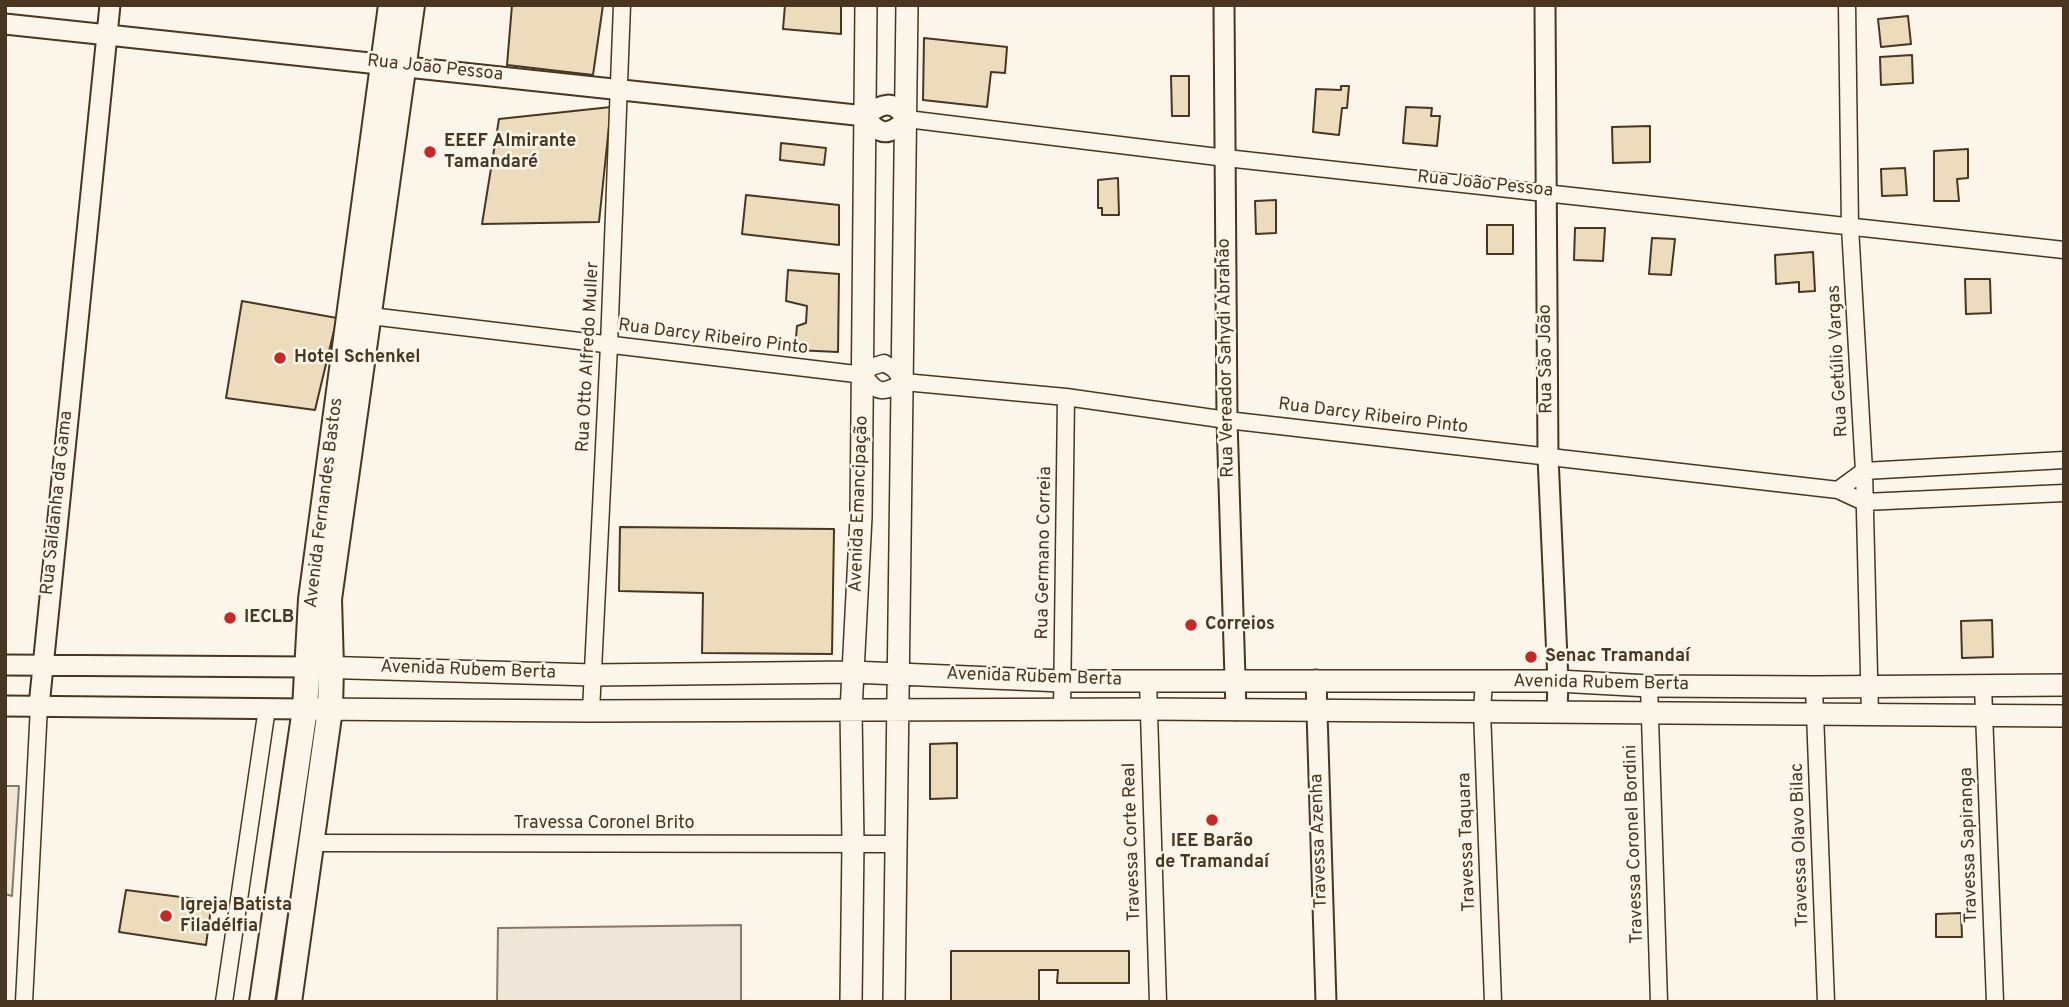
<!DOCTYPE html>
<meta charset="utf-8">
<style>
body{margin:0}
#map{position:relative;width:2069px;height:1007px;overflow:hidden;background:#fbf6e9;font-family:Overpass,sans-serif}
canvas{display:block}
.frame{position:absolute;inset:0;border:7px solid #4a3520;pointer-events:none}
</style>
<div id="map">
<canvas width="2069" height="1007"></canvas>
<div class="frame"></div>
</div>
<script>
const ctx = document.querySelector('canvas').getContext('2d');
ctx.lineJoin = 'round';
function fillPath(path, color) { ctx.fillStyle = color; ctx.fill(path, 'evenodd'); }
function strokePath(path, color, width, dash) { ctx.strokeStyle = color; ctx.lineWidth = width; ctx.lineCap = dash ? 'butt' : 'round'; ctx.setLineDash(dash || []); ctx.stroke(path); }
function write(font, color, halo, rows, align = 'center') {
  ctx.font = font + ' Overpass,sans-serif'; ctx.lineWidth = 5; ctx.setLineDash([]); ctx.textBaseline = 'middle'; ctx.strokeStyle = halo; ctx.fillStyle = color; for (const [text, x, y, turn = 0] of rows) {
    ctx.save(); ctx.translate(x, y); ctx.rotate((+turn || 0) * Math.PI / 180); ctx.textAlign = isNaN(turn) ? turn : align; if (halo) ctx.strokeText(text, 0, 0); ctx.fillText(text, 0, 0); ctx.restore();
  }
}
const green = new Path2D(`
 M5 786H19L12 896 5 894Z
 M741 925V1002H497L498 928Z`);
const building = new Path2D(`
 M512 5H603L593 75 507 65Z
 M785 5H841V34L783 29Z
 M1908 16 1911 44 1881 47 1878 19Z
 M924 38 1007 47 1005 73 991 72 987 107 923 100Z
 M1912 55 1913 83 1881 85 1880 57Z
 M1171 76H1189V116H1172Z
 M1341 86H1349L1347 108H1342L1339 135 1313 132 1316 89 1341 90Z
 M611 107 599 222 482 224 499 119Z
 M1406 107 1432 108 1431 116H1440L1437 146 1403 143Z
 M1650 126V162L1613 163 1612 127Z
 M781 143 826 148 824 165 780 160Z
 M1968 149V178L1957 179 1959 201H1934V151Z
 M1905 168 1907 195 1882 196 1881 169Z
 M1118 178 1119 215H1102V208H1098V180Z
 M746 195 839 205V245L742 234Z
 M1276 200V233L1256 234 1255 201Z
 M1487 225H1513V254H1487Z
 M1575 228H1605L1603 261 1574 260Z
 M1652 238 1675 239 1671 275 1649 274Z
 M1813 252 1815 291 1799 292V282L1776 284 1775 255Z
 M788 270 839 274 838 352 795 350 797 326 806 323 807 306 786 301Z
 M1965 279H1990L1991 313 1966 314Z
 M242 301 337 318 315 410 226 398Z
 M620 527 834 529 832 654 702 653 703 593 619 591Z
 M1992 620 1993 657 1962 658 1961 621Z
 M957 743V798L930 799V744Z
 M126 890 212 901 206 945 119 932Z
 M1961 913 1962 937H1936V914Z
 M951 951H1129V983H1057L1058 970H1039V1002H951Z`);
const minor = new Path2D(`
 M1847 5 1850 227 1864 471 1870 715
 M907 119 1226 158 2064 250
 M362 315 864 375C878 395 883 393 904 382L1066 397 1227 420 1838 490 1864 502 2064 493
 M864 375 871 367 884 363 894 369 904 382
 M1838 490 1864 471 2064 460
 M1148 681 1158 1002
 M1484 681 1482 711 1493 1002
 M1649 686 1659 1002
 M1983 686 1995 1002
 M1814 687 1826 1002
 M1062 710 1066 397
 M591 711 609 345 622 5
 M312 843 897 844
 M24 1002 39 706
 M224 1002 267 708`);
const tertiary = new Path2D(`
 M1224 5 1227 420 1236 710
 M1545 5 1548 457 1558 681 1557 712
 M5 24 865 116C882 103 893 99 907 119 890 136 879 137 865 116
 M5 665 308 667
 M1316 680 1326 1002
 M5 706 305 709
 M39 706 110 5`);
const secondary = new Path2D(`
 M316 667 593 675 852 672 1062 681H1558L1649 686 1814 687 2064 685
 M305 709 591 711 1148 709 2064 716
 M851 1002 853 843 851 711 861 517 866 5
 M894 1002 907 5`);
const primary = new Path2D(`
 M262 1002 305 709 311 599 391 5
 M289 1002 330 709 331 667 329 599 412 5`);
const markers = [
 [430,152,7,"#c62828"],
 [280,358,7,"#c62828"],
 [230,618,7,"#c62828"],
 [1191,625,7,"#c62828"],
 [1531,657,7,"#c62828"],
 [1212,820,7,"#c62828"],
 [166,916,7,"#c62828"]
];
const streetNames = [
 ["Rua João Pessoa",435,69,6],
 ["Rua João Pessoa",1485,185,6],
 ["Rua Darcy Ribeiro Pinto",713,338,7],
 ["Rua Otto Alfredo Muller",589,357,-87],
 ["Rua Vereador Sahydi Abrahão",1227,358,-91],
 ["Rua São João",1547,359,-91],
 ["Rua Getúlio Vargas",1839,361,-93],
 ["Rua Darcy Ribeiro Pinto",1373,417,7],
 ["Rua Saldanha da Gama",58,503,-84],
 ["Avenida Fernandes Bastos",325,503,-83],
 ["Avenida Emancipação",860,504,-88],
 ["Rua Germano Correia",1045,553,-89],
 ["Avenida Rubem Berta",468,671,2],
 ["Avenida Rubem Berta",1034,678,2],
 ["Avenida Rubem Berta",1601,684,1],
 ["Travessa Coronel Brito",604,824],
 ["Travessa Azenha",1320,841,-92],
 ["Travessa Corte Real",1133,842,-92],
 ["Travessa Taquara",1468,842,-92],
 ["Travessa Coronel Bordini",1635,844,-92],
 ["Travessa Olavo Bilac",1801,845,-92],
 ["Travessa Sapiranga",1970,845,-92]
];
const poiNames = [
 ["EEEF Almirante",444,142],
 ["Tamandaré",444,163],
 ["Hotel Schenkel",294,358],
 ["IECLB",244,618],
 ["Correios",1205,625],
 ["Senac Tramandaí",1545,657],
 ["IEE Barão",1212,842,"center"],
 ["de Tramandaí",1212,863,"center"],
 ["Igreja Batista",180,906],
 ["Filadélfia",180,927]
];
fillPath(green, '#ede6d9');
strokePath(green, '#887966', 2);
fillPath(building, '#ecdcbc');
strokePath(building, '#4a3520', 2);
strokePath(minor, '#4a3520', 19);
strokePath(tertiary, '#4a3520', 23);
strokePath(secondary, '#4a3520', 24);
strokePath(primary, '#4a3520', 28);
strokePath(minor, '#fbf6e9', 16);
strokePath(tertiary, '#fbf6e9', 19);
strokePath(secondary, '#fbf6e9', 21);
strokePath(primary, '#fbf6e9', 24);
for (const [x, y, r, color] of markers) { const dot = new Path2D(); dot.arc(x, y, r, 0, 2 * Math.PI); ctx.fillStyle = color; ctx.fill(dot); strokePath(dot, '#fbf6e9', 2.5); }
write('18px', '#4a3520', '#fbf6e9', streetNames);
write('bold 18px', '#4a3520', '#fbf6e9', poiNames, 'left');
</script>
